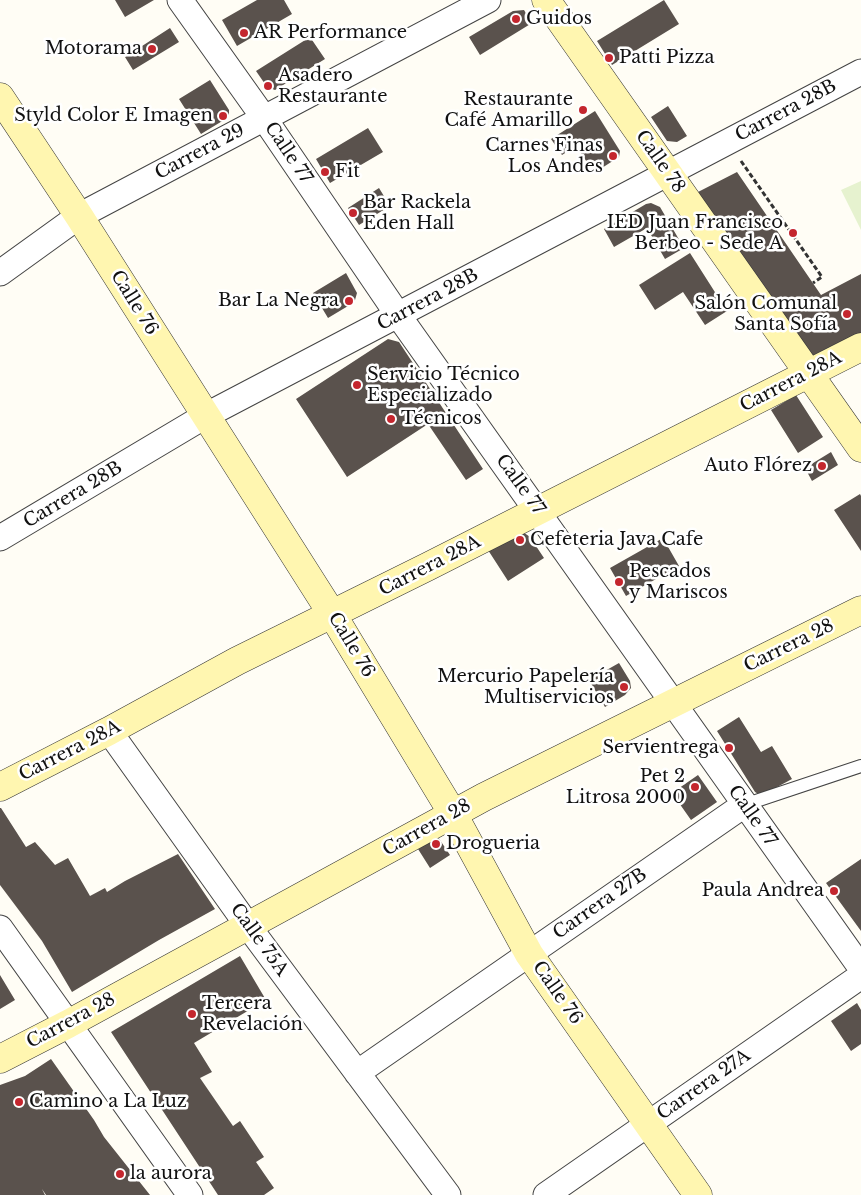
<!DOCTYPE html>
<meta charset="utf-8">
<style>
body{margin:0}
canvas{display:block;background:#fffdf5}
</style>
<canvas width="861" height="1195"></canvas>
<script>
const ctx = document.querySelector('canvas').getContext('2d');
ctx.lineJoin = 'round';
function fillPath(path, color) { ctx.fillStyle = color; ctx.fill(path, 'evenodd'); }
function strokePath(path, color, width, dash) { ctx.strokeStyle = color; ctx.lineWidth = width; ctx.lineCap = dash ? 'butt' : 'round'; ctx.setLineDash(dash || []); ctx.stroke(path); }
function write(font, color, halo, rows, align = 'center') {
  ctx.font = font + ' "Libre Baskerville",serif'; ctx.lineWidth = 5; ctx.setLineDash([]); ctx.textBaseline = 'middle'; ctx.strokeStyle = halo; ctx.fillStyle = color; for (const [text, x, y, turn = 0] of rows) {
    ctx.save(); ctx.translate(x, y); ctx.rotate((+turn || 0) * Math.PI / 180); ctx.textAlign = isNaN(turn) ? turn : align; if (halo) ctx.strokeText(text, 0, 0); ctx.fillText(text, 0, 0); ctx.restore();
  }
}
const pitch = new Path2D(`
 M861 181V230L841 190Z`);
const building = new Path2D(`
 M115 0H154L125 17Z
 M257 0H284L292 14 237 46 222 20Z
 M664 0 679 24 612 65 597 41Z
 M524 10 532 23 480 55 469 37 513 11Z
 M170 28 179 42 133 70 125 57Z
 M310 37 325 59 275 90 267 87 256 71Z
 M210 80 229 110V114L224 120 201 134 179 99Z
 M668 106 687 136 677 142 667 141 651 117Z
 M595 111 620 151 619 157 594 173 581 153 590 148 585 140 562 155 551 139Z
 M368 128 383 152 330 183 316 159Z
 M737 172 821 295 861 274V333L811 359 698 192Z
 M379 188 390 206 359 225 348 208Z
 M651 203 660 207 684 248 665 259 647 228 614 247 604 229 646 204Z
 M690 253 727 311 705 325 683 292 655 310 639 285Z
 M346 273 357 293 355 300 353 303 328 318 313 293Z
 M388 339 399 342 483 469 466 480 428 424 347 477 296 399Z
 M796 395 823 437 798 453 771 410Z
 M831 452 838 465 812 481 805 468Z
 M860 494 861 496V551L834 510Z
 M523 532 530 537 544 558 508 581 488 550Z
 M663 538 679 566 626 596 610 568Z
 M619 663 630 681 631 688 625 695 605 707 589 680Z
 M739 717 761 752 772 746 792 779 766 793 760 795 755 792 717 731Z
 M698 775 717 802 691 820 672 793Z
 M0 808H1L26 847 35 842 55 865 68 858 90 896 105 888 107 892 125 881 178 854 215 909 159 940 72 992 42 941 0 885Z
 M438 837 450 855 430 868 418 849Z
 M861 859V931L826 883Z
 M240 956 266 1000 194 1043 212 1072 200 1078 233 1126 240 1121 264 1157 256 1162 274 1188 264 1195H218L111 1032Z
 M0 975 15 1000 0 1009Z
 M857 1003 861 1010V1044L851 1051 831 1021Z
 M51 1059 94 1120 104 1137 150 1195H46L42 1189 45 1195H0V1085L25 1076Z`);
const path = new Path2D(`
 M741 161 822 277 813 283`);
const lane = new Path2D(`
 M744 805 861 766`);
const street = new Path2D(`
 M180 0 264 118 398 315 861 968
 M0 273 79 216 488 0
 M0 538 205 416 861 72
 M109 731 248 926 448 1195
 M0 928 190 1195
 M357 1073 744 805
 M546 1195 861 976`);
const secondary = new Path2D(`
 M546 0 861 448
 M0 97 79 216 332 614 453 814 529 954 698 1195
 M0 787 109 731 237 661 427 567 861 347
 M0 1059 68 1024 484 797 861 610`);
const markers = [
 [516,19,5,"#c4262e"],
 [244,33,5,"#c4262e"],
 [152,49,5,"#c4262e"],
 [609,58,5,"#c4262e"],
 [268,86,5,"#c4262e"],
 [583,110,5,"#c4262e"],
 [223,116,5,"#c4262e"],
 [613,156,5,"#c4262e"],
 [325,172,5,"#c4262e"],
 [353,213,5,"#c4262e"],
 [793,233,5,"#c4262e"],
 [349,301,5,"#c4262e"],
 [847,314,5,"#c4262e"],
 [357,385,5,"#c4262e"],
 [391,419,5,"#c4262e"],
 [822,466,5,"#c4262e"],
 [520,540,5,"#c4262e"],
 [619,582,5,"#c4262e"],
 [624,687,5,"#c4262e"],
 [729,748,5,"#c4262e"],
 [695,787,5,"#c4262e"],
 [436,844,5,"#c4262e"],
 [834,891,5,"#c4262e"],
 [192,1014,5,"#c4262e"],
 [19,1102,5,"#c4262e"],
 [120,1174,5,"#c4262e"]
];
const poiNames = [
 ["Guidos",526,19],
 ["AR Performance",254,33],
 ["Motorama",142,49,"right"],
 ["Patti Pizza",619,58],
 ["Asadero",278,76],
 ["Restaurante",278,97],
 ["Restaurante",573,100,"right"],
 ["Café Amarillo",573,121,"right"],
 ["Styld Color E Imagen",213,116,"right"],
 ["Carnes Finas",603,146,"right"],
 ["Los Andes",603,167,"right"],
 ["Fit",335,172],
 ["Bar Rackela",363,203],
 ["Eden Hall",363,224],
 ["IED Juan Francisco",783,223,"right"],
 ["Berbeo - Sede A",783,244,"right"],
 ["Bar La Negra",339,301,"right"],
 ["Salón Comunal",837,304,"right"],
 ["Santa Sofía",837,325,"right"],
 ["Servicio Técnico",367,375],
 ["Especializado",367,396],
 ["Técnicos",401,419],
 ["Auto Flórez",812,466,"right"],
 ["Cefeteria Java Cafe",530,540],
 ["Pescados",629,572],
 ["y Mariscos",629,593],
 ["Mercurio Papelería",614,677,"right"],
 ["Multiservicios",614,698,"right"],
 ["Servientrega",719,748,"right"],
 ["Pet 2",685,777,"right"],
 ["Litrosa 2000",685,798,"right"],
 ["Drogueria",446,844],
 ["Paula Andrea",824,891,"right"],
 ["Tercera",202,1004],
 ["Revelación",202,1025],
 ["Camino a La Luz",29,1102],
 ["la aurora",130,1174]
];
const streetNames = [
 ["Carrera 28B",786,111,-28],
 ["Carrera 29",200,152,-28],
 ["Calle 77",288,153,56],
 ["Calle 78",660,162,55],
 ["Carrera 28B",428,300,-28],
 ["Calle 76",134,303,58],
 ["Carrera 28A",791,382,-27],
 ["Calle 77",520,485,54],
 ["Carrera 28B",73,495,-31],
 ["Carrera 28A",430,566,-27],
 ["Calle 76",351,645,59],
 ["Carrera 28",789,646,-26],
 ["Carrera 28A",70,751,-27],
 ["Calle 77",752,816,55],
 ["Carrera 28",427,828,-29],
 ["Carrera 27B",600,904,-35],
 ["Calle 75A",259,940,54],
 ["Calle 76",557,993,55],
 ["Carrera 28",71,1021,-28],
 ["Carrera 27A",704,1085,-35]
];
fillPath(pitch, '#e6f2cf');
fillPath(building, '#5a524d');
strokePath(lane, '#444', 14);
strokePath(street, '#444', 27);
strokePath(secondary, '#333', 29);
strokePath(path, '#333', 3, [5, 2.5]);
strokePath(lane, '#fff', 12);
strokePath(street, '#fff', 25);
strokePath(secondary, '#fff6b0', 28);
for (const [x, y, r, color] of markers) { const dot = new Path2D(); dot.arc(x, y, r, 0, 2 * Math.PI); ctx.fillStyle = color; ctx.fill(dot); strokePath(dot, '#fff', 2); }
write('18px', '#111', '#fff', poiNames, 'left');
write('18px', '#111', '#fff', streetNames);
</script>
